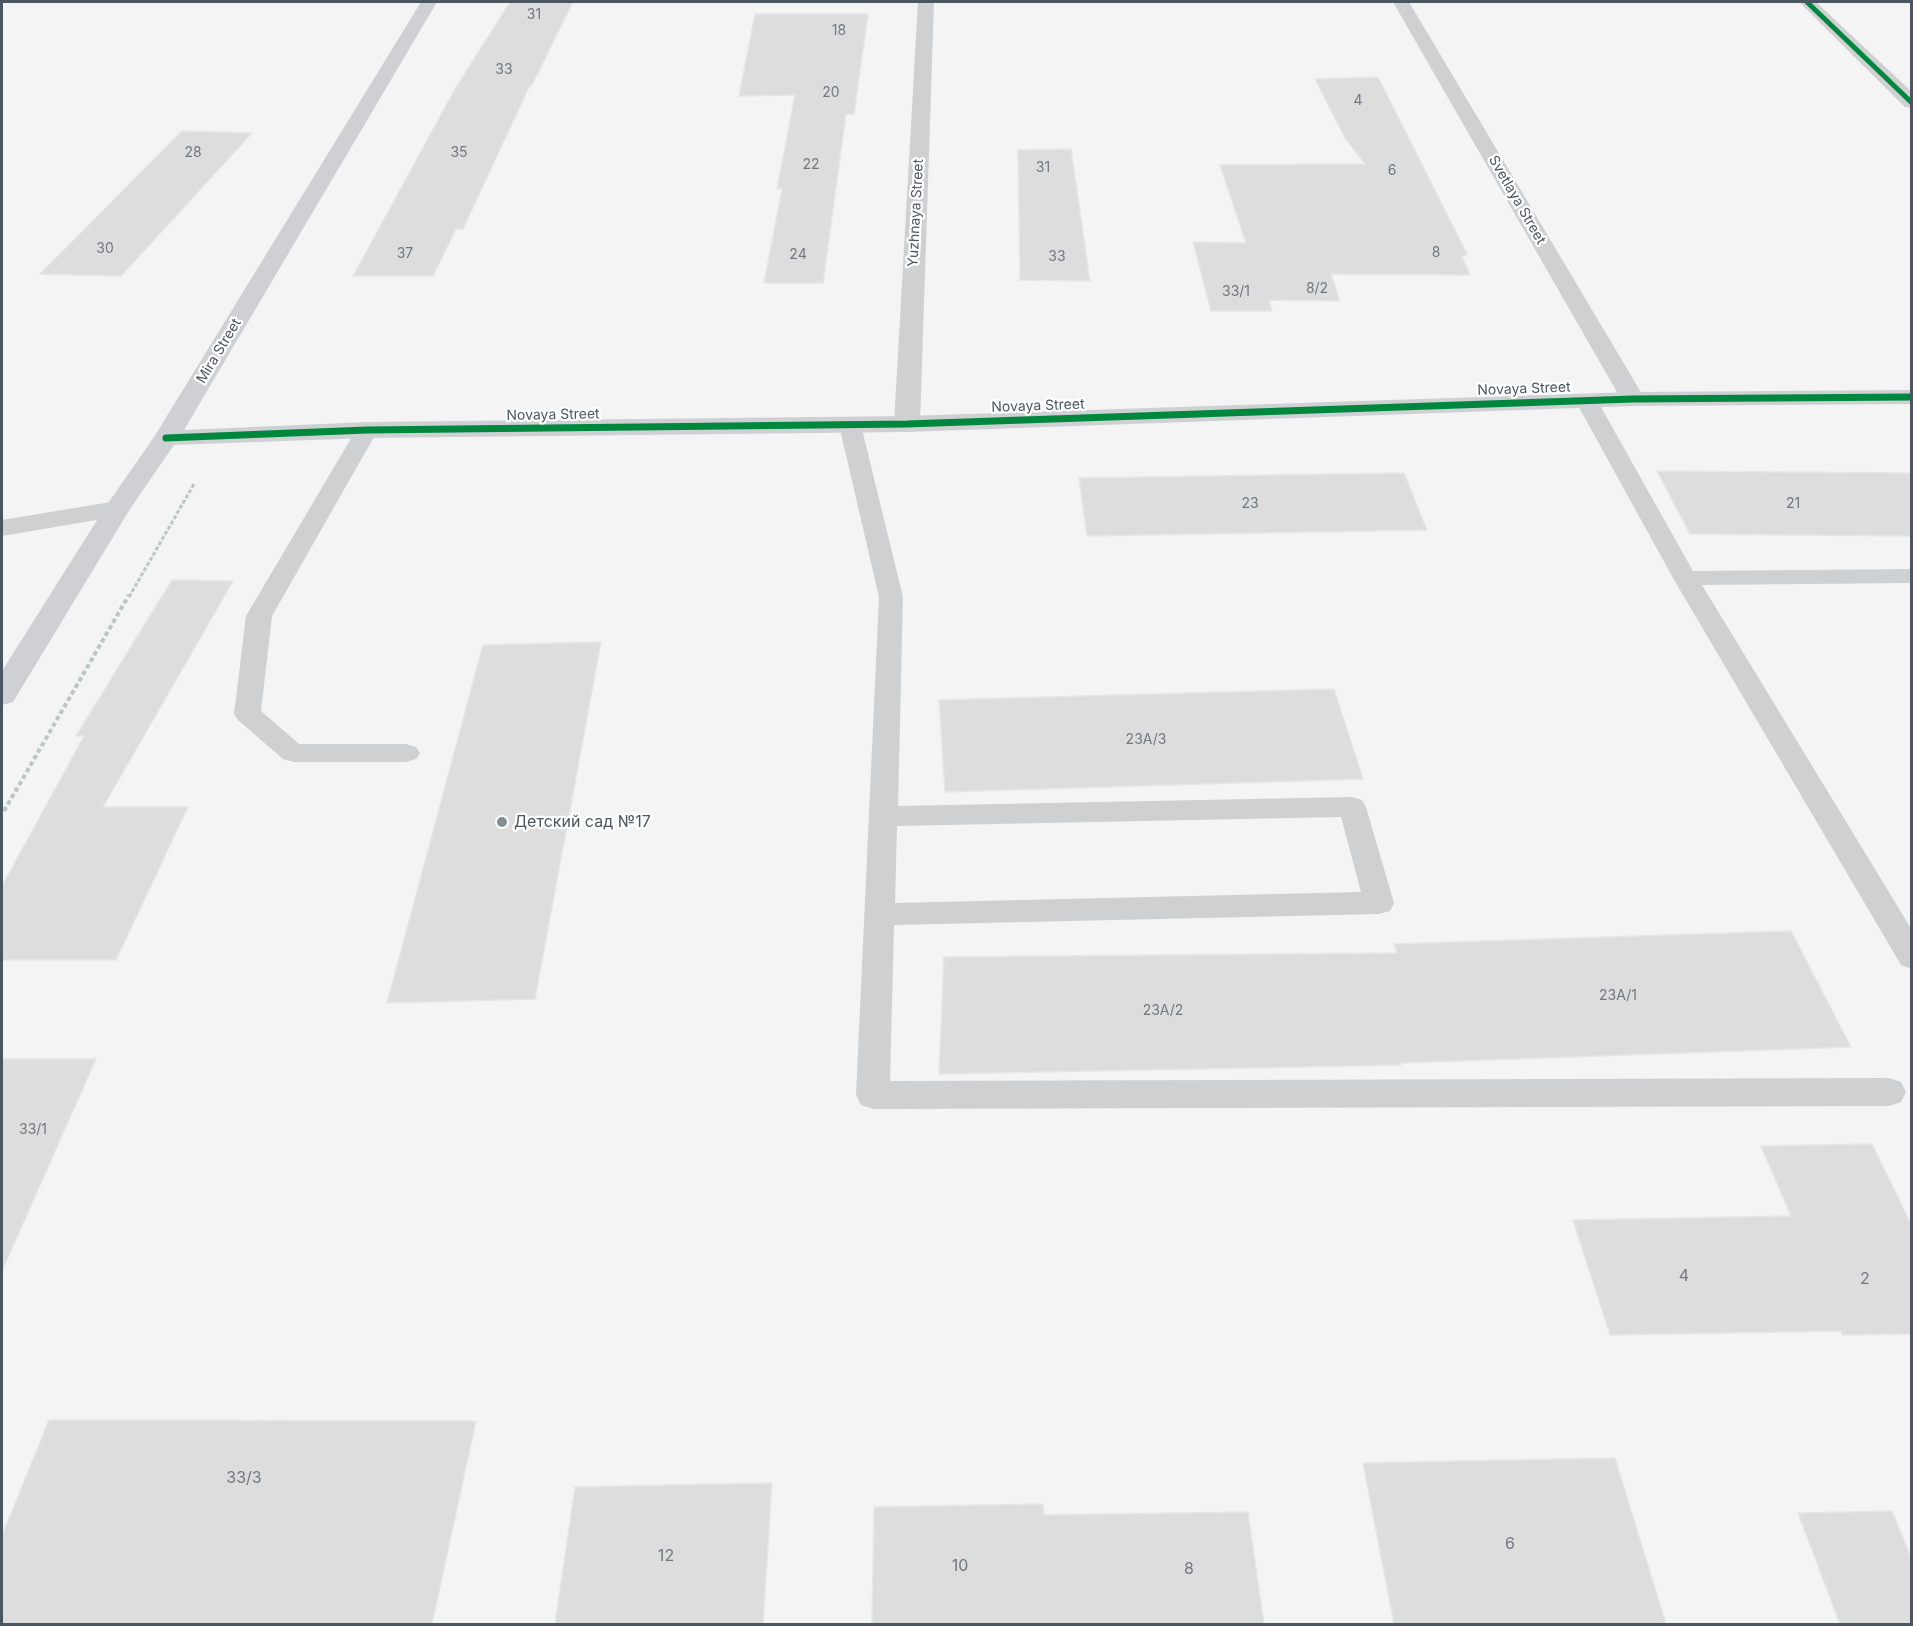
<!DOCTYPE html>
<meta charset="utf-8">
<style>
body{margin:0}
#map{position:relative;width:1913px;height:1626px;overflow:hidden;background:#f4f4f4;font-family:Inter,sans-serif}
canvas{display:block}
.frame{position:absolute;inset:0;border:3px solid #4a5661;pointer-events:none}
</style>
<div id="map">
<canvas width="1913" height="1626"></canvas>
<div class="frame"></div>
</div>
<script>
const ctx = document.querySelector('canvas').getContext('2d');
ctx.lineJoin = 'round';
function fillPath(path, color) { ctx.fillStyle = color; ctx.fill(path, 'evenodd'); }
function strokePath(path, color, width, dash) { ctx.strokeStyle = color; ctx.lineWidth = width; ctx.lineCap = dash ? 'butt' : 'round'; ctx.setLineDash(dash || []); ctx.stroke(path); }
function write(font, color, halo, rows, align = 'center') {
  ctx.font = font + ' Inter,sans-serif'; ctx.lineWidth = 4.5; ctx.setLineDash([]); ctx.textBaseline = 'middle'; ctx.strokeStyle = halo; ctx.fillStyle = color; for (const [text, x, y, turn = 0] of rows) {
    ctx.save(); ctx.translate(x, y); ctx.rotate((+turn || 0) * Math.PI / 180); ctx.textAlign = isNaN(turn) ? turn : align; if (halo) ctx.strokeText(text, 0, 0); ctx.fillText(text, 0, 0); ctx.restore();
  }
}
const building = new Path2D(`
 M510 2H573L532 85H530L463 229H456L433 276H353L455 89Z
 M755 14H868L854 114H846L823 283H764L782 189H777L795 95 739 96Z
 M1378 77 1467 254 1462 257 1470 275 1331 274 1340 301 1269 300 1272 311H1211L1193 242 1246 243 1220 165 1365 164 1345 138 1315 79Z
 M182 131 252 133 121 276 40 274Z
 M1071 149 1090 281 1020 280 1018 150Z
 M1657 471 1911 473V536L1690 534Z
 M1404 473 1427 530 1087 536 1079 478Z
 M172 580 233 581 103 807H188L116 960H2V886L84 736H76Z
 M601 642 535 999 387 1003 483 645Z
 M1334 689 1363 779 945 792 939 700Z
 M1791 931 1851 1047 1401 1063V1065L939 1074 944 957 1397 953 1394 944Z
 M2 1059H96L2 1271Z
 M1872 1144 1911 1224V1334L1842 1335 1841 1331 1610 1335 1573 1220 1791 1216 1761 1146Z
 M49 1420 476 1421 432 1624H2V1536Z
 M1615 1458 1666 1624H1394L1363 1463Z
 M772 1483 763 1624H555L575 1487Z
 M1043 1504 1044 1515 1248 1512 1264 1624H872L874 1507Z
 M1892 1511 1911 1558V1624H1840L1798 1513Z`);
const pathFar1 = new Path2D(`
 M129 597 194 484`);
const path = new Path2D(`
 M4 811 129 595`);
const lane = new Path2D(`
 M1586 394 1594 395 1597 400 1693 571 1912 569V583L1702 585 1912 930V969L1901 965 1673 578 1575 400 1578 395Z
 M850 418 858 420 861 425 903 597 898 806 1352 797 1362 800 1366 807 1394 903 1390 911 1379 914 894 925 890 1081 1889 1078 1901 1082 1906 1092 1901 1102 1889 1106 873 1109 861 1105 856 1095 879 597 839 425 842 420ZM1341 817 1361 892 895 903 897 826Z
 M367 423 375 425 378 430 272 616 261 711 299 744H406L416 747 420 753 416 759 406 762H293L283 759 238 720 234 714 246 616 356 430 359 425Z`);
const street = new Path2D(`
 M918 2H934L920 424 916 429 907 432 898 429 894 424Z
 M1393 2H1409L1645 399 1642 404 1633 406 1624 404 1621 399Z
 M1799 2H1816L1912 92V108L1905 107Z
 M117 501 126 503 130 509 126 515 2 536V520Z`);
const secondary = new Path2D(`
 M421 2H437L184 430 367 422 907 416 1633 392 1912 390V404L1633 406 907 432 367 438 174 445 130 509 13 702 2 705V671L104 509 154 437Z`);
const cyclewayFar1 = new Path2D(`
 M1807 2 1912 103`);
const cycleway = new Path2D(`
 M166 438 367 430 907 424 1633 399 1912 397`);
const markers = [
 [502,822,6,"#868d94"]
];
const numberNames = [
 ["31",534,15],
 ["18",839,31],
 ["33",504,70],
 ["20",831,93],
 ["4",1358,101],
 ["28",193,153],
 ["35",459,153],
 ["22",811,165],
 ["31",1043,168],
 ["6",1392,171],
 ["30",105,249],
 ["8",1436,253],
 ["37",405,254],
 ["24",798,255],
 ["33",1057,257],
 ["8/2",1317,289],
 ["33/1",1236,292],
 ["23",1250,504],
 ["21",1793,504],
 ["23А/3",1146,740],
 ["23А/1",1618,996],
 ["23А/2",1163,1011],
 ["33/1",33,1130]
];
const farStreetnames = [
 ["Svetlaya Street",1517,200,60],
 ["Yuzhnaya Street",916,213,-87],
 ["Mira Street",219,351,-59],
 ["Novaya Street",1524,389,-2],
 ["Novaya Street",1038,406,-2],
 ["Novaya Street",553,415,-1]
];
const poiNames = [
 ["Детский сад №17",514,822]
];
const nearNumbernames = [
 ["4",1684,1276],
 ["2",1865,1279],
 ["33/3",244,1478],
 ["6",1510,1544],
 ["12",666,1556],
 ["10",960,1566],
 ["8",1189,1569]
];
fillPath(building, '#ddddde');
strokePath(building, '#e5e6e7', 1.5);
strokePath(pathFar1, '#bcc7c4', 3, [4, 2]);
strokePath(path, '#bcc7c4', 4, [4.5, 3]);
fillPath(lane, '#ced0d2');
fillPath(street, '#ced0d2');
fillPath(secondary, '#ced0d4');
strokePath(cyclewayFar1, '#00873e', 5);
strokePath(cycleway, '#00873e', 7);
for (const [x, y, r, color] of markers) { const dot = new Path2D(); dot.arc(x, y, r, 0, 2 * Math.PI); ctx.fillStyle = color; ctx.fill(dot); strokePath(dot, '#fff', 2); }
write('14px', '#707881', null, numberNames);
write('14px', '#4a5661', '#fff', farStreetnames);
write('16px', '#4a5661', '#fff', poiNames, 'left');
write('16px', '#707881', null, nearNumbernames);
</script>
